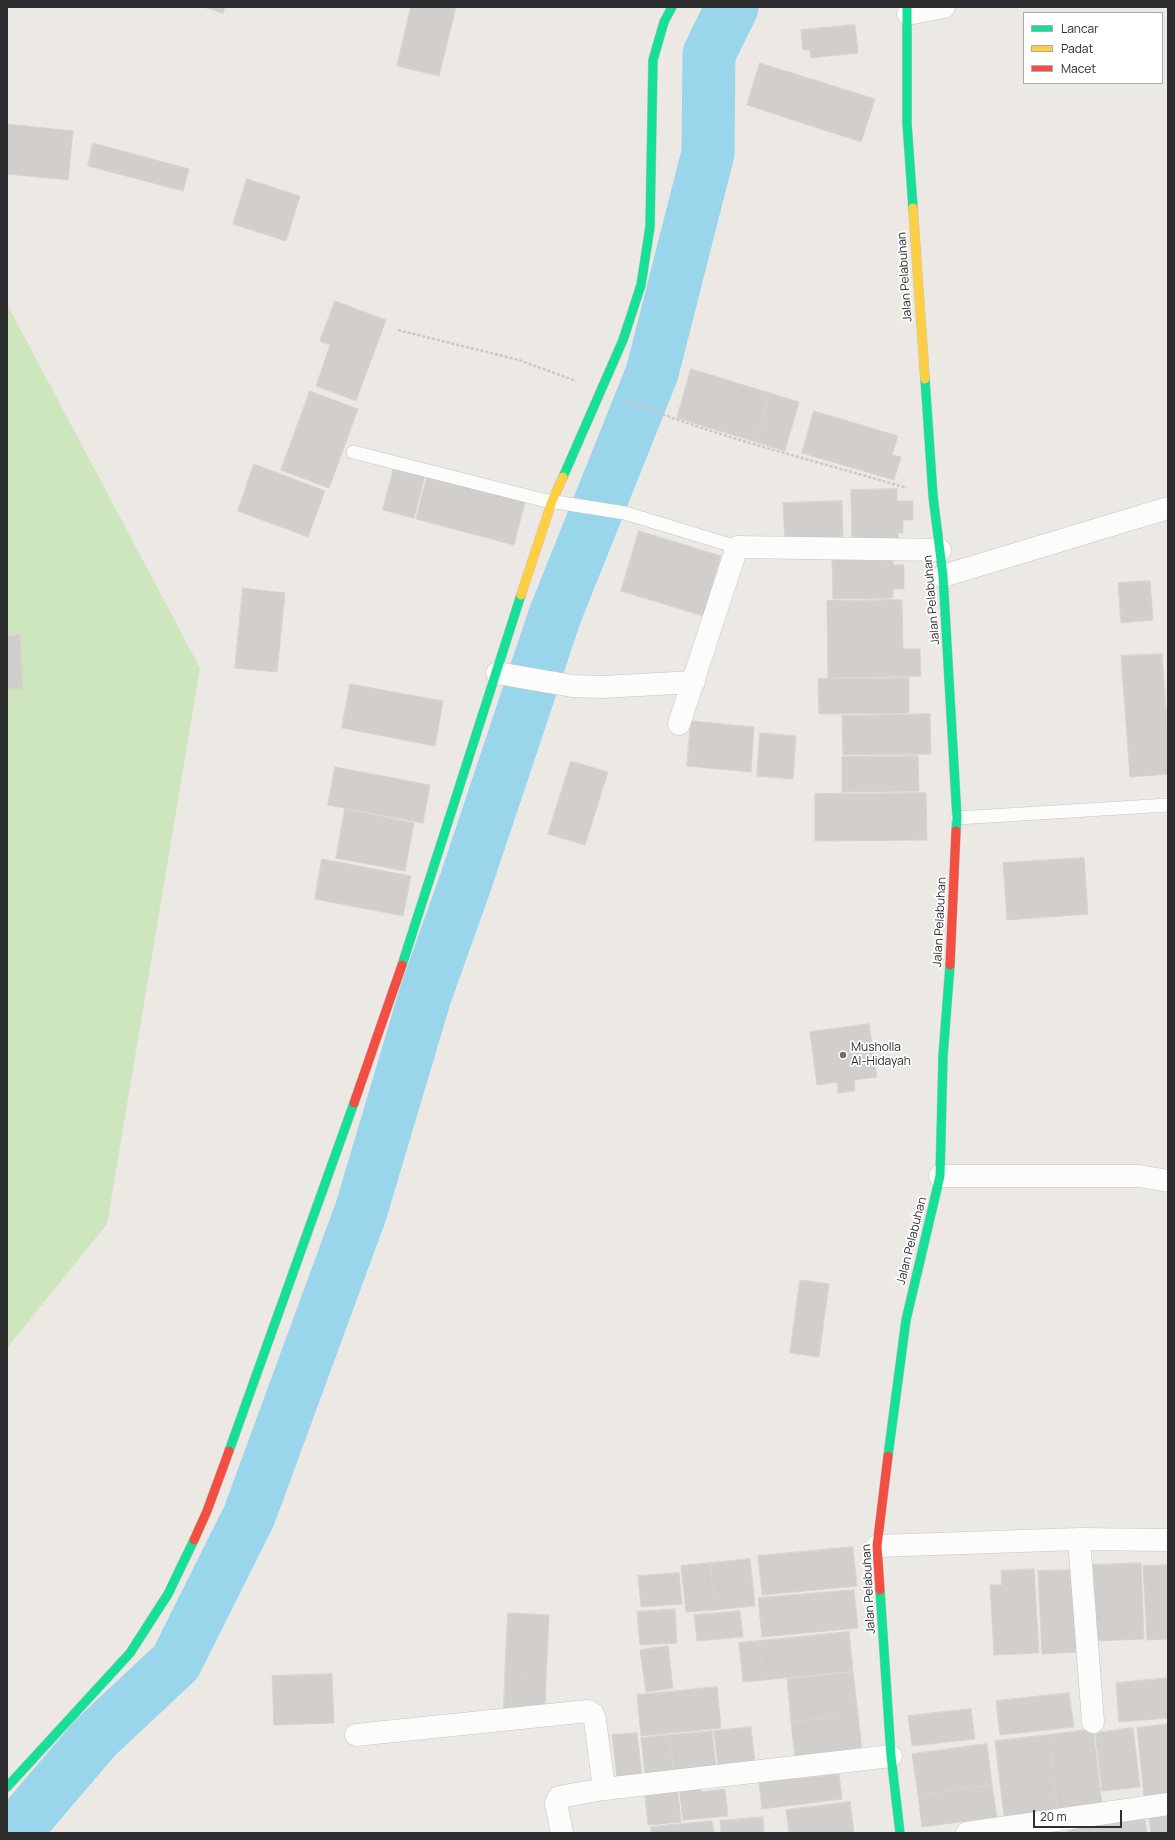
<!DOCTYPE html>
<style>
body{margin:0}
#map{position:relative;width:1175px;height:1840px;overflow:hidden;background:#ece8e4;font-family:Manrope,sans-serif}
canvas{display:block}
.frame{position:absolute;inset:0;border:8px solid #2e2e2e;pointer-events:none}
.legend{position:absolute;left:1023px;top:12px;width:140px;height:72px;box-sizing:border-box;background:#fff;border:1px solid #ababab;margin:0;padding:5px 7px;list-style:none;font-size:12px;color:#2e2e2e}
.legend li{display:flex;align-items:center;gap:8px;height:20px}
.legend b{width:20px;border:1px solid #ababab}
.scale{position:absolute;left:1033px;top:1810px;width:89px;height:18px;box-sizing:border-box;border:2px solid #2e2e2e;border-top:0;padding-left:5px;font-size:12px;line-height:14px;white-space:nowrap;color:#2e2e2e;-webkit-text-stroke:3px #fff;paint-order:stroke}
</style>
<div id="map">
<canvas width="1175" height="1840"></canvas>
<div class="frame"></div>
<ul class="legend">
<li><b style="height:5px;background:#16e098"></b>Lancar</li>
<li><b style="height:5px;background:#ffcf43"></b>Padat</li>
<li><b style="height:5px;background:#f24e42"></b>Macet</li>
</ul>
<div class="scale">20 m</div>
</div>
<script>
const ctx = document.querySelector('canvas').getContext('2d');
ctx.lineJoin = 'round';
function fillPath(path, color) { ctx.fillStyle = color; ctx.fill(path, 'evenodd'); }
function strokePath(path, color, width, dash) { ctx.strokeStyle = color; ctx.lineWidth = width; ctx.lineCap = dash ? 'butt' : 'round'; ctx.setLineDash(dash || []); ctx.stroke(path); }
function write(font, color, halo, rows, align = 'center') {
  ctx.font = font + ' Manrope,sans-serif'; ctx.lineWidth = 3.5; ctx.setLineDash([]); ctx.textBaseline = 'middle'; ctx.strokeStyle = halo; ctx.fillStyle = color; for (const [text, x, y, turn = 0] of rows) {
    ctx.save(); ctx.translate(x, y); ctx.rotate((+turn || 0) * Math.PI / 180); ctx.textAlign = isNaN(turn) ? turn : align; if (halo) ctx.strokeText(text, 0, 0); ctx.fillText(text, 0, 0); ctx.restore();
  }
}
const green = new Path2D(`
 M7 304 200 668 107 1224 7 1348Z`);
const river = new Path2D(`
 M14 1833 95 1738 176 1662 249 1516 361 1211 425 996 466 881 555 615 652 373 708 153 709 54 732 7`);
const building = new Path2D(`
 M204 7H225L223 13Z
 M411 7H456L439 76 397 66Z
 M855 25 858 53 811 58 810 50H803L801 30Z
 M760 63 875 99 861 142 747 105Z
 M7 124 73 131 68 180 7 174Z
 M93 143 189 169 183 191 88 166Z
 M247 179 300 196 286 241 233 224Z
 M335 301 386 320 356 401 316 386 330 345 320 341Z
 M691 369 770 393 756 442 677 418Z
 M310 391 358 409 329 488 281 470Z
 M770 393 799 402 785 451 756 442Z
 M814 411 898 436 892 455 901 457 894 480 802 453Z
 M254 464 325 491 308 537 238 511Z
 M394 467 425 475 414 518 383 510Z
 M427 477 525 502 514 545 416 519Z
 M897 489V501H913V520H903V533H898L899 543 852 544 851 490Z
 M842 501 843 542 785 544 783 503Z
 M639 531 721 556 703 616 621 591Z
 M893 555V565H904V589H893V598L833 599 832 556Z
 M1150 581 1153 620 1121 623 1118 583Z
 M243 588 285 593 277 672 235 668Z
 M902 600 903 649H920L921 676 828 678 827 601Z
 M20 635 23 689H7V636Z
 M1162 654 1168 735V774L1130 777 1121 656Z
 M909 678V713L819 714 818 679Z
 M350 684 443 701 435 746 342 728Z
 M930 714 931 754 843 755 842 716Z
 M691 721 754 727 751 772 687 766Z
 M760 733 796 736 793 779 757 776Z
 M918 756 919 791 842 792V757Z
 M571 761 608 772 585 845 548 834Z
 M335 767 430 785 423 823 328 805Z
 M926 793 927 840 815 841V794Z
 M345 809 414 823 405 871 336 858Z
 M1084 858 1088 914 1007 920 1003 863Z
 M322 859 411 876 403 916 315 899Z
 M869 1024 877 1077 854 1080 855 1091 838 1093 837 1082 817 1085 810 1032Z
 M800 1280 829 1284 819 1357 790 1353Z
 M853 1547 857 1586 762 1595 758 1556Z
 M750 1559 755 1606 715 1610 710 1563Z
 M710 1563 715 1610 686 1612 681 1566Z
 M1141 1563 1144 1639 1097 1641 1093 1565Z
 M1168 1565V1639L1147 1640 1143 1566Z
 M1034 1569 1039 1653 994 1655 990 1585H1002L1001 1571Z
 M1075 1570 1080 1652 1042 1654 1038 1571Z
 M679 1573 682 1604 641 1607 638 1576Z
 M854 1590 858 1628 762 1637 758 1598Z
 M675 1609 677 1643 640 1645 637 1612Z
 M740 1611 743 1637 697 1641 694 1615Z
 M508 1613 549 1615 546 1678 505 1676Z
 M849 1632 853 1671 763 1680 759 1641Z
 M759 1641 763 1680 743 1682 739 1643Z
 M668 1646 673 1688 646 1692 640 1650Z
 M853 1672 858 1715 791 1722 787 1679Z
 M332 1674 334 1723 274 1725 272 1676Z
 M505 1676 546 1678 545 1712 504 1710Z
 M1168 1678V1718L1119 1722 1116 1683Z
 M717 1687 721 1728 641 1736 637 1695Z
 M1069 1693 1074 1727 1000 1735 996 1701Z
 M971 1709 975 1739 912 1746 908 1716Z
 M858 1715 862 1751 795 1758 791 1722Z
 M1168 1724V1793L1144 1796 1137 1728Z
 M751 1727 755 1763 718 1767 714 1731Z
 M1133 1728 1140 1787 1102 1791 1095 1733Z
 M1093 1729 1102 1804 1058 1810 1049 1735Z
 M712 1731 716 1768 674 1772 670 1735Z
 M637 1733 642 1776 617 1779 612 1735Z
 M670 1735 674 1772 645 1775 641 1738Z
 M1049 1735 1058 1810 1004 1816 995 1741Z
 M987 1744 992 1785 918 1795 912 1754Z
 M798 1768 799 1779 839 1774 842 1799 762 1809 758 1773Z
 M677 1783 681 1822 648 1825 644 1787Z
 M700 1783 701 1792 725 1789 728 1816 683 1820 679 1786Z
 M992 1785 997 1817 922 1827 918 1795Z
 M850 1802 854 1833H789L786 1810Z
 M1168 1806V1833H1151L1148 1809Z
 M1144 1813 1147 1833H1068L1067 1821Z
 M763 1817 764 1833H721L720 1821Z
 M712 1821 714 1833H651V1827Z`);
const path = new Path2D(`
 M398 330 519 360 576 381
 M625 400C716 437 813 460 907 488`);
const lane = new Path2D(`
 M353 452 543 500 625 513 737 547
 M957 818 1168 805`);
const street = new Path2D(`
 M908 14 944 7
 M943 576 1168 508
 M497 673 572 686 602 687 694 682
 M679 724 737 547 940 550
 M940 1176H1139L1168 1181
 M1079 1539 1093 1722
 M877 1546 1079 1539 1168 1540
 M356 1735 588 1711 593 1714 595 1720 604 1789 891 1756
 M562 1833 556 1803 559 1797 604 1789
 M967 1833 1168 1804`);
const fast = new Path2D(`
 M907 7V123L913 208
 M925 379 933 496 943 576 957 818 956 831
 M563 477 623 340 641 285 650 227 653 60 664 22 672 7
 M402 965 521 595
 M229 1451 354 1103
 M888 1456 906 1320 940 1176 943 1056 950 965
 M880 1590 891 1756 900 1833
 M7 1787 130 1653 168 1594 194 1540`);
const slow = new Path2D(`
 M913 208 925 379
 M521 595 552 501 563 477`);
const jam = new Path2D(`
 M950 965 956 831
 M354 1103 402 965
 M194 1540 207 1511 229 1451
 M880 1590 877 1546 888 1456`);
const markers = [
 [843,1055,4,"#706f6e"]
];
const streetNames = [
 ["Jalan Pelabuhan",905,277,-94],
 ["Jalan Pelabuhan",932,600,-95],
 ["Jalan Pelabuhan",940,922,-87],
 ["Jalan Pelabuhan",912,1241,-76],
 ["Jalan Pelabuhan",869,1589,-93]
];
const poiNames = [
 ["Musholla",851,1048],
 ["Al-Hidayah",851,1062]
];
fillPath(green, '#cee6be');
strokePath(river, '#99d6ec', 53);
fillPath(building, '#d1cecb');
strokePath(building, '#d7d4d0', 1);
strokePath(lane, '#c5c4c5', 14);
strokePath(street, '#c5c4c5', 23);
strokePath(fast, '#c5c4c5', 10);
strokePath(slow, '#c5c4c5', 10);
strokePath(jam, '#c5c4c5', 10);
strokePath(path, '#c9c9c8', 2.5, [3, 2]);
strokePath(lane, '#fcfcfb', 13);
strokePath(street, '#fcfcfb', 22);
strokePath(fast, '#16e098', 9);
strokePath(slow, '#ffcf43', 9);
strokePath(jam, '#f24e42', 9);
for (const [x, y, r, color] of markers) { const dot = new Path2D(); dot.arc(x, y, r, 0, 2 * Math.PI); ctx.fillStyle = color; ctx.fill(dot); strokePath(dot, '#fff', 1.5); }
write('12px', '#2e2e2e', '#fff', streetNames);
write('12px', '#2e2e2e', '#fff', poiNames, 'left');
</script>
